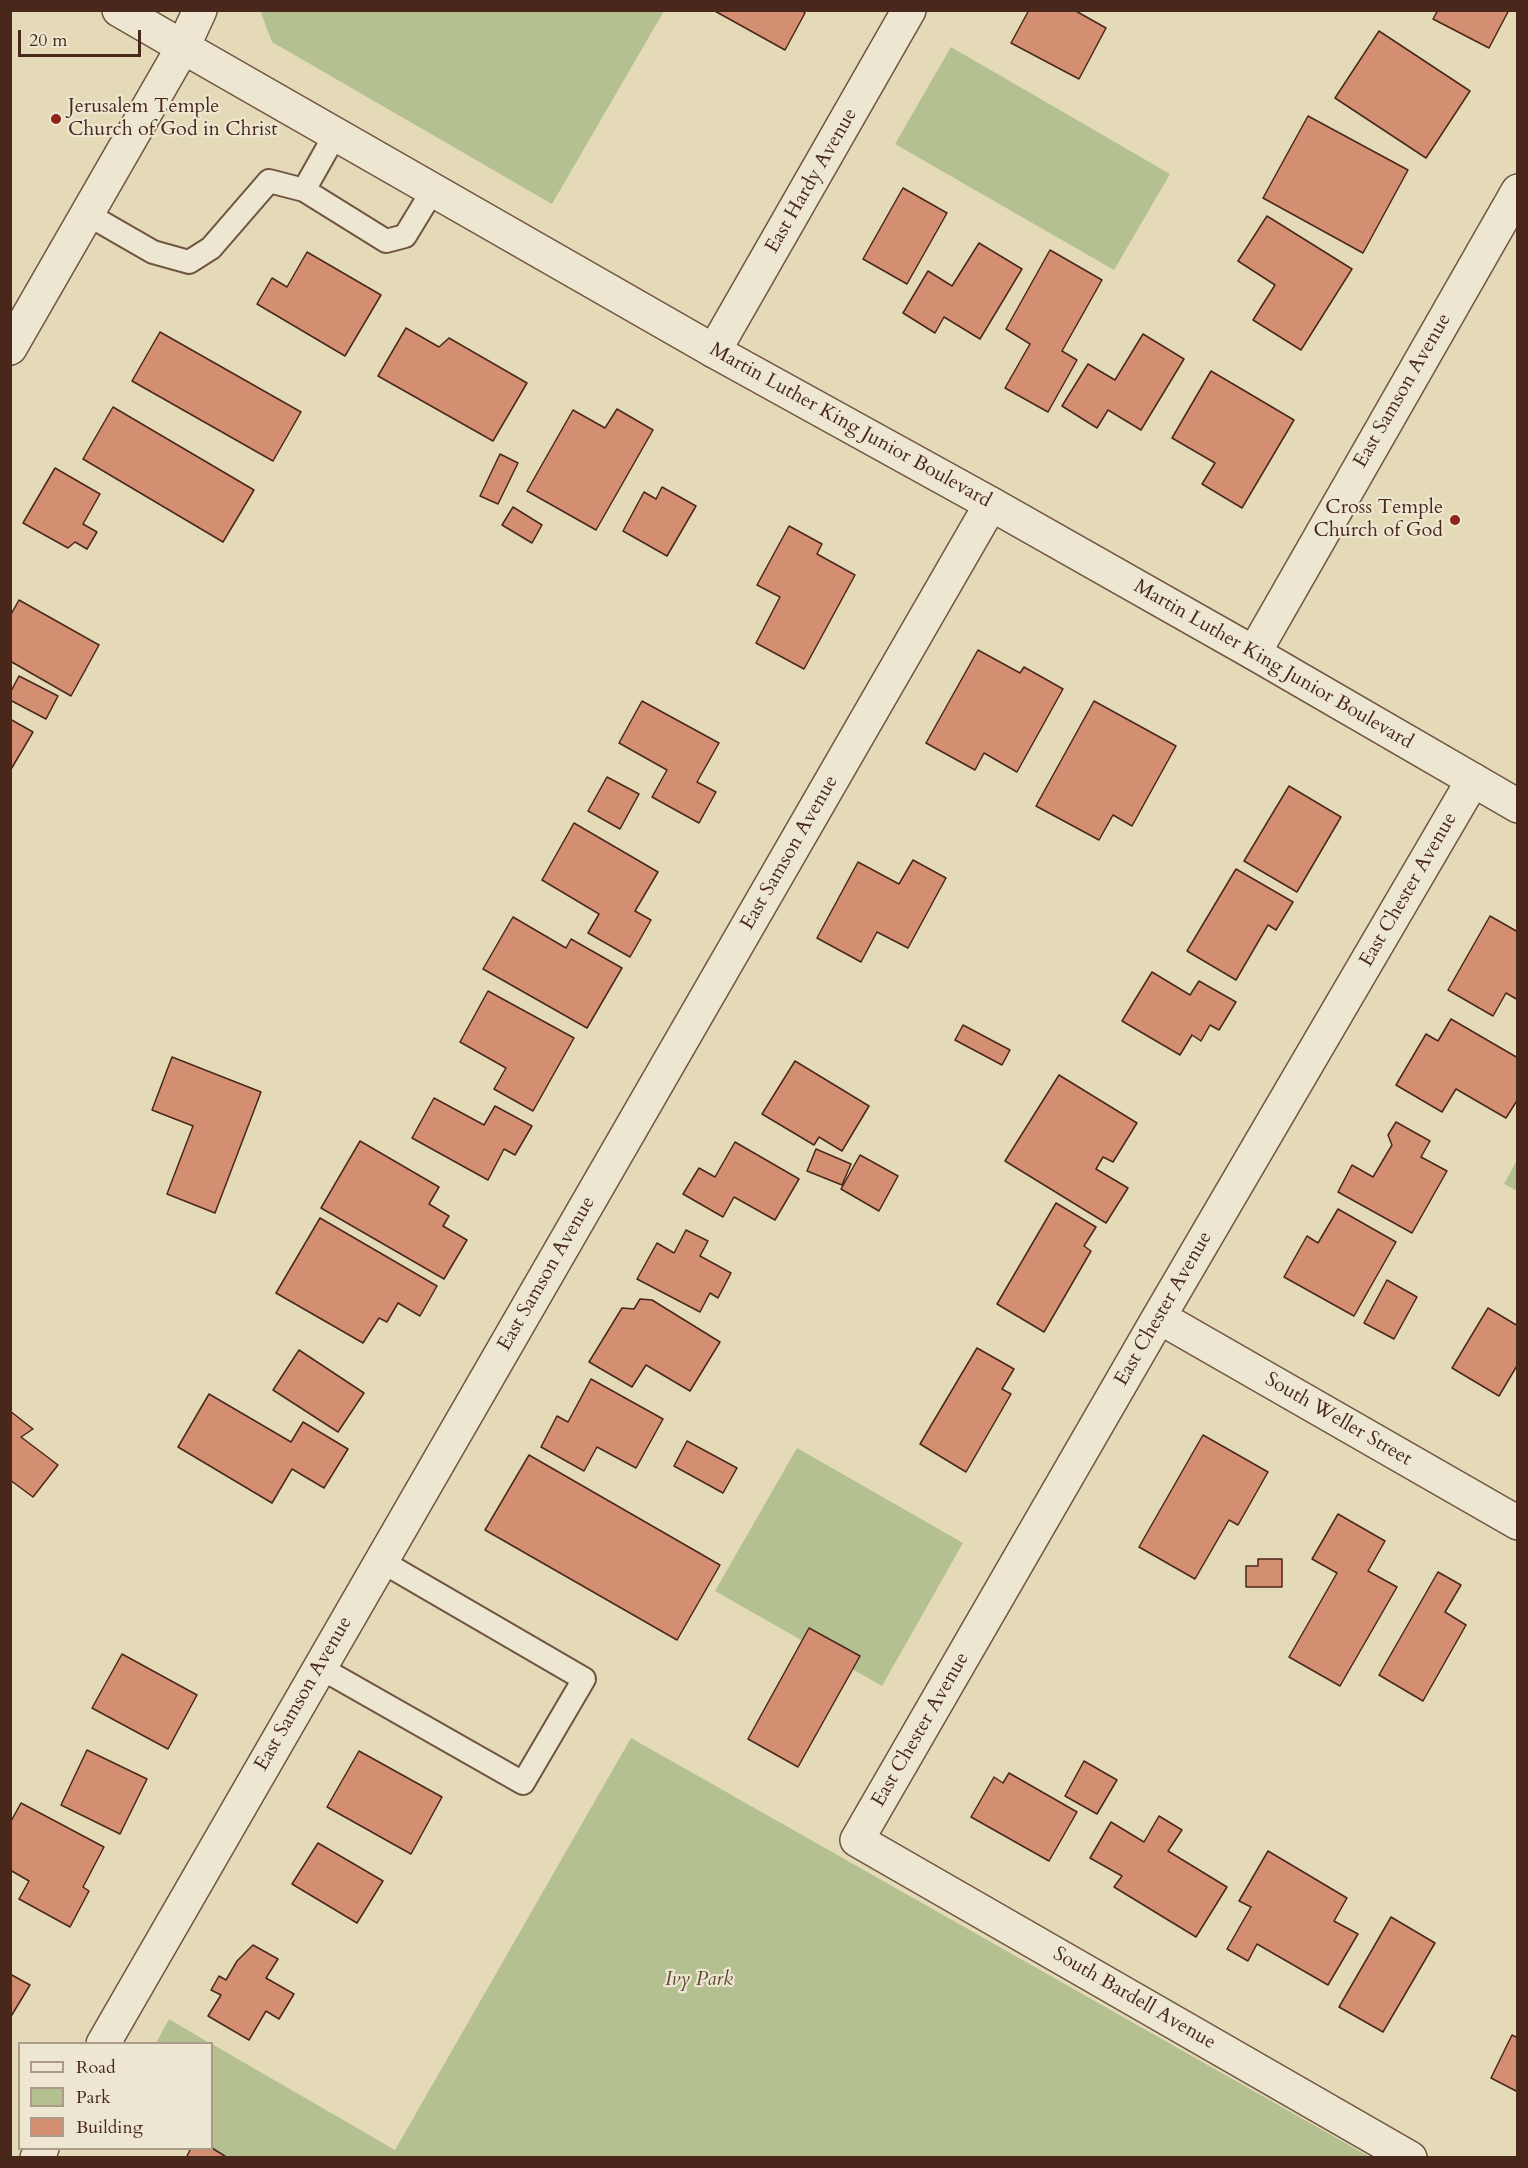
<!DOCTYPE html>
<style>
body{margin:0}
#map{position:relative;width:1528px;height:2168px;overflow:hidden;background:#e4dab8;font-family:Cardo,serif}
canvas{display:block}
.frame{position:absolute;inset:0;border:12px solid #49281b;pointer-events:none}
.legend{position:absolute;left:18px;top:2042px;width:195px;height:108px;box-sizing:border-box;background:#ede7d1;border:2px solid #ab9b88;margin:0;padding:8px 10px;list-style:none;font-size:18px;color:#49281b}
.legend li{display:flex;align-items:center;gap:12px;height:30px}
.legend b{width:30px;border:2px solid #ab9b88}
.scale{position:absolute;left:18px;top:30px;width:123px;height:27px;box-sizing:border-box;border:3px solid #49281b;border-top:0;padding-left:8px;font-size:18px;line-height:21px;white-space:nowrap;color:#49281b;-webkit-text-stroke:4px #ede7d1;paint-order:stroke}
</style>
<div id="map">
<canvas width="1528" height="2168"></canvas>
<div class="frame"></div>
<ul class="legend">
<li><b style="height:8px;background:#ede7d1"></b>Road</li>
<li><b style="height:16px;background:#b4c08f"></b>Park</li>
<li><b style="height:16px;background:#d48e72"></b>Building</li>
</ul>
<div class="scale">20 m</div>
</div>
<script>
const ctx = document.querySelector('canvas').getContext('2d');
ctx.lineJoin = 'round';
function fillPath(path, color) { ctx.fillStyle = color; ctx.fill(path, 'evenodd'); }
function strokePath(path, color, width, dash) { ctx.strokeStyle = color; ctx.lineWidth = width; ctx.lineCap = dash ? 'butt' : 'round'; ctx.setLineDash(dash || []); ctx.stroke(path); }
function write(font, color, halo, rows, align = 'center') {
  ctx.font = font + ' Cardo,serif'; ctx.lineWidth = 4.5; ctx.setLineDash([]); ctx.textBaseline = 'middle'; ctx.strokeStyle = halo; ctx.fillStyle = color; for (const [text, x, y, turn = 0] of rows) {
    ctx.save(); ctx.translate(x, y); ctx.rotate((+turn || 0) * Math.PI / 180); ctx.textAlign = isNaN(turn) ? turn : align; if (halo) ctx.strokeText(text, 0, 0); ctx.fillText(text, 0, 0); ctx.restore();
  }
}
const green = new Path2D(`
 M262 11 664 10V11L552 204 272 42 261 13Z
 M951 47 1170 174 1114 270 895 144Z
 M1517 1160V1191L1504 1184Z
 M797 1448 963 1543 882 1686 715 1591Z
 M631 1738 1370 2157 209 2158 212 2148V2044L395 2150Z
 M169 2019 211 2044 156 2043Z`);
const building = new Path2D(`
 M713 10H801L805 13 785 50Z
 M1029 10H1074L1106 28 1079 79 1011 43Z
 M1438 10H1509L1489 48 1433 19Z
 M1379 31 1470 91 1426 158 1335 98Z
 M1308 116 1408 170 1363 253 1263 198Z
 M903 188 947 213 907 284 863 259Z
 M1267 216 1352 269 1301 350 1253 320 1275 285 1238 261Z
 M979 243 1022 269 980 339 944 317 935 333 903 313 928 271 952 286Z
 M1050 250 1102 280 1062 351 1077 360 1048 412 1005 388 1030 344 1006 329Z
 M307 252 381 295 345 356 257 304 272 278 287 287Z
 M406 328 439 347 449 338 527 383 493 441 378 376Z
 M160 332 301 412 273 461 132 381Z
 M1143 334 1184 359 1141 430 1108 410 1097 428 1062 406 1088 364 1115 380Z
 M1211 371 1294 420 1242 508 1202 484 1215 463 1172 438Z
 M113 407 254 490 223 542 83 459Z
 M617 409 653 430 596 530 527 491 573 410 605 428Z
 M500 454 518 463 498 504 480 496Z
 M55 468 100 494 83 524 97 532 87 549 75 542 68 548 23 523Z
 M662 487 696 506 667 556 623 531 644 492 656 499Z
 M513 507 542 525 532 543 502 525Z
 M789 526 822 544 817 554 855 575 804 669 756 643 780 597 757 585Z
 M19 600 99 645 71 696 10 661V616Z
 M978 650 1020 673 1024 667 1063 689 1017 772 984 753 975 770 926 743Z
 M19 676 58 696 46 719 10 700V693Z
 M642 701 719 743 697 782 716 792 699 823 652 797 667 770 619 743Z
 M1094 701 1176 746 1132 826 1113 815 1099 840 1036 806Z
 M10 719 33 732 10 771Z
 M607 777 639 794 620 829 588 811Z
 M1289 786 1341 817 1297 892 1244 861Z
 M574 823 658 872 635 911 651 920 630 957 588 933 599 914 542 880Z
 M913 860 946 878 908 948 877 932 861 962 817 938 858 862 899 884Z
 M1236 869 1293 902 1276 930 1268 925 1236 980 1187 951Z
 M1490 916 1518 932V1000L1506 993 1493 1016 1448 990Z
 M513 917 566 948 571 939 622 968 587 1028 483 969Z
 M1152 972 1190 995 1199 981 1236 1002 1219 1030 1210 1025 1201 1041 1192 1035 1180 1055 1122 1021Z
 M488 991 574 1038 533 1111 494 1089 506 1068 460 1042Z
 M1451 1019 1518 1058V1099L1506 1118 1456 1089 1442 1112 1396 1085 1426 1034 1438 1041Z
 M963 1025 1010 1050 1002 1065 955 1040Z
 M172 1057 261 1092 215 1213 167 1194 193 1126 152 1110Z
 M795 1061 869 1106 842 1151 819 1137 814 1145 762 1114Z
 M1059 1075 1137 1123 1113 1162 1103 1157 1096 1169 1128 1188 1106 1223 1005 1161Z
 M434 1098 484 1125 495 1106 532 1126 515 1155 504 1149 488 1180 412 1138Z
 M1396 1122 1430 1141 1421 1157 1447 1171 1412 1233 1338 1192 1352 1165 1373 1177 1392 1145 1388 1135Z
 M360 1141 439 1187 429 1204 449 1216 443 1226 467 1240 444 1279 321 1208Z
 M735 1142 799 1179 775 1220 734 1197 723 1217 683 1194 699 1168 715 1177Z
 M816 1149 851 1164 842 1185 807 1171Z
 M860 1155 898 1176 879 1211 841 1189Z
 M1056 1203 1096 1227 1084 1246 1091 1251 1044 1332 997 1304Z
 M1338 1209 1396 1242 1354 1316 1284 1277 1307 1236 1318 1243Z
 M320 1218 437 1286 420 1316 398 1303 387 1322 379 1318 363 1343 276 1293Z
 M686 1230 708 1241 700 1256 731 1273 718 1298 710 1293 700 1312 637 1279 657 1243 674 1253Z
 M1387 1280 1417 1297 1394 1339 1364 1323Z
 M640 1299 652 1300 720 1342 690 1391 646 1365 632 1387 589 1362 622 1308 634 1309Z
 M1488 1308 1518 1326V1364L1499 1396 1452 1368Z
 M977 1348 1014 1369 1002 1389 1011 1394 966 1472 920 1444Z
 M299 1350 364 1393 338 1432 273 1390Z
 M591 1379 663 1419 636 1468 597 1447 584 1471 541 1447 557 1416 568 1422Z
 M209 1394 291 1442 303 1422 348 1449 324 1488 292 1469 272 1503 178 1447Z
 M10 1411 33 1429 21 1437 58 1465 33 1497 10 1480Z
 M1203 1435 1268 1472 1238 1525 1229 1520 1195 1579 1139 1547Z
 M687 1441 737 1468 723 1493 674 1466Z
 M529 1455 720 1565 677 1640 485 1530Z
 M1338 1514 1385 1541 1368 1571 1397 1587 1340 1686 1289 1657 1337 1573 1312 1559Z
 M1258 1559H1282V1587H1246V1566H1258Z
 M1438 1572 1461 1585 1445 1612 1466 1625 1423 1701 1379 1675Z
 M809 1628 860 1656 798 1767 748 1739Z
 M122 1654 197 1695 168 1749 92 1708Z
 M87 1750 147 1779 120 1834 61 1805Z
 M359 1751 442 1797 411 1854 327 1807Z
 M1084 1761 1117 1780 1097 1814 1065 1796Z
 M1009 1773 1077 1812 1049 1861 971 1817 994 1777 1003 1783Z
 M21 1803 104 1847 83 1887 89 1891 70 1927 19 1899 29 1881 10 1870V1823Z
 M1159 1816 1182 1830 1168 1851 1227 1887 1196 1937 1114 1887 1122 1876 1090 1858 1111 1822 1144 1842Z
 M318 1843 383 1881 357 1923 292 1884Z
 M1268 1851 1347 1898 1334 1921 1358 1934 1328 1985 1257 1944 1248 1961 1227 1949 1251 1907 1239 1901Z
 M1391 1917 1435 1943 1383 2032 1339 2007Z
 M253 1945 278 1959 266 1978 294 1994 279 2019 266 2011 249 2040 208 2016 221 1995 211 1990 219 1976 226 1980 237 1961Z
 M10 1974 30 1985 10 2018Z
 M1512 2035 1518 2038V2092L1491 2078Z
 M191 2148H212L228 2158H186Z`);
const service = new Path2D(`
 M304 190 386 241 405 236 433 190
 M87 214 153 252 189 262 211 248 269 181 304 190 335 135
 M319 1667 523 1783 584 1679 381 1561`);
const minor = new Path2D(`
 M119 10 183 47
 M714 351 909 10
 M1254 653 1518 191
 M1159 1317 1518 1523
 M103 2044 991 504
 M37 2158 42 2148
 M1410 2158 857 1840 1159 1317 1473 780`);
const tertiary = new Path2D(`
 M183 47 714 351 991 504 1254 653 1518 806
 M10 348 183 47 200 10`);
const markers = [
 [56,119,6,"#8f2418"],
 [1455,520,6,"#8f2418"]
];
const poiNames = [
 ["Jerusalem Temple",68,107],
 ["Church of God in Christ",68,130],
 ["Cross Temple",1443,508,"right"],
 ["Church of God",1443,531,"right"]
];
const streetNames = [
 ["East Hardy Avenue",812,181,-60],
 ["East Samson Avenue",1403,391,-60],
 ["Martin Luther King Junior Boulevard",850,426,29],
 ["Martin Luther King Junior Boulevard",1273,665,30],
 ["East Samson Avenue",790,853,-60],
 ["East Chester Avenue",1409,890,-60],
 ["East Samson Avenue",547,1274,-60],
 ["East Chester Avenue",1164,1309,-60],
 ["South Weller Street",1338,1420,30],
 ["East Samson Avenue",304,1694,-60],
 ["East Chester Avenue",921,1730,-60],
 ["South Bardell Avenue",1134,1999,30]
];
const parkNames = [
 ["Ivy Park",699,1980]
];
fillPath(green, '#b4c08f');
fillPath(building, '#d48e72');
strokePath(building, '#49281b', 1.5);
strokePath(service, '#705442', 26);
strokePath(minor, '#705442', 36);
strokePath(tertiary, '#705442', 36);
strokePath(service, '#ede7d1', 22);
strokePath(minor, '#ede7d1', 33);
strokePath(tertiary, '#ede7d1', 33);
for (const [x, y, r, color] of markers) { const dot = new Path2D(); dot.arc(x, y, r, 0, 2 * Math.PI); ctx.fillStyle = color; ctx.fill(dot); strokePath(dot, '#ede7d1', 2); }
write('20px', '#49281b', '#ede7d1', poiNames, 'left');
write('20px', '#49281b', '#ede7d1', streetNames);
write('italic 20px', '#5e4632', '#ede7d1', parkNames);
</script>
